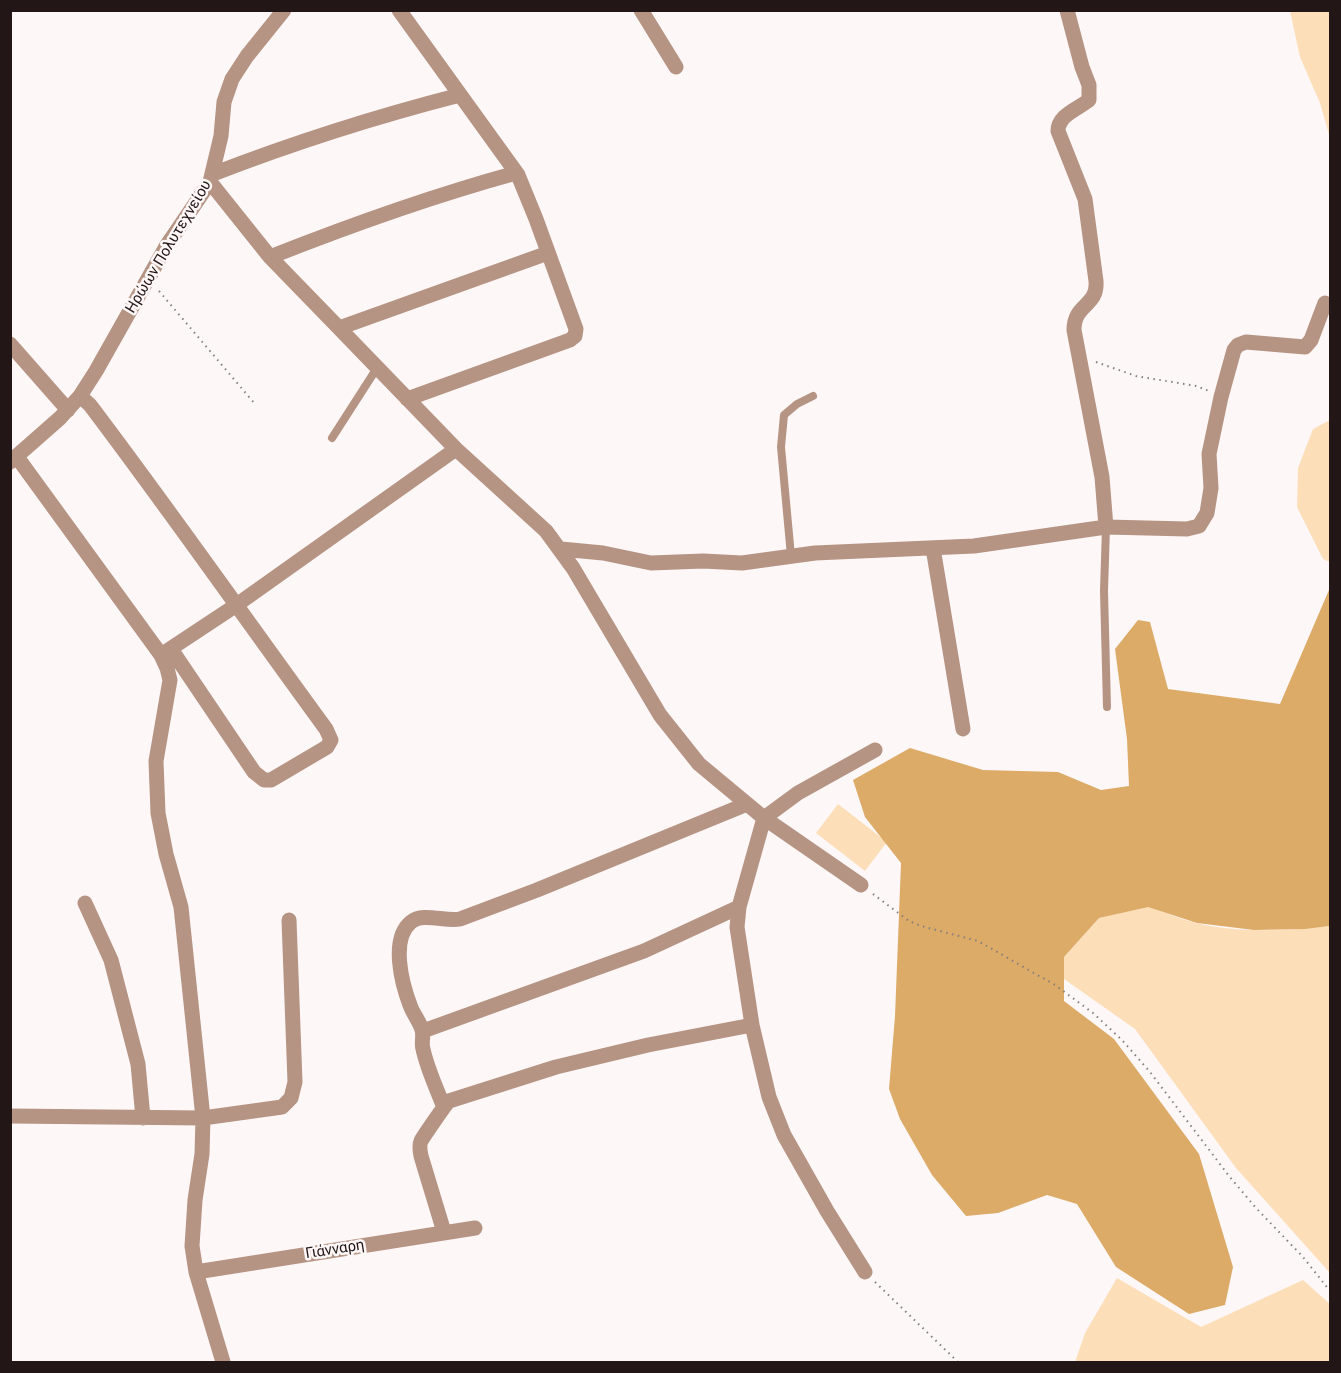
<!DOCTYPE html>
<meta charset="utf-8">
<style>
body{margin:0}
#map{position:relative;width:1341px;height:1373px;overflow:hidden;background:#fef7f7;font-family:Roboto,sans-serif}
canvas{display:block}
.frame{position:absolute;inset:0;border:12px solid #221616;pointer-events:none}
</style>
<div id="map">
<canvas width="1341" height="1373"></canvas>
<div class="frame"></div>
</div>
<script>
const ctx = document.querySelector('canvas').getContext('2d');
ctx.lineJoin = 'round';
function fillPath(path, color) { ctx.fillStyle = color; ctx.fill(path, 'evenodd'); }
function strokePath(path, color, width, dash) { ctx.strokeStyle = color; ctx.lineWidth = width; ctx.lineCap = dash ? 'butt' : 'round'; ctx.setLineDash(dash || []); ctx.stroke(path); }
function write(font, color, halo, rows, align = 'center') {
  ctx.font = font + ' Roboto,sans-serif'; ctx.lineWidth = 5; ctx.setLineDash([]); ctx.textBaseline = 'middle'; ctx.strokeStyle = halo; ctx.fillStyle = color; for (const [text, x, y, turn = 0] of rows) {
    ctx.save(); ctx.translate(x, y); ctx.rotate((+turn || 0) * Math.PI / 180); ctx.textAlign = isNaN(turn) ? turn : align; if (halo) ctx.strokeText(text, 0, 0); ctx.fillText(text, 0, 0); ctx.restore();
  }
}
const green = new Path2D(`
 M1290 11H1330V138L1320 103 1300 57Z
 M1330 420V562L1323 559 1297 507 1298 468 1313 429Z
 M838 804 887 842 865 871 816 833Z
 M1148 906C1164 912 1180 919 1196 923 1236 933 1290 931 1330 926V1273L1236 1168 1135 1029 1064 979V957L1099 918Z
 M1117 1278 1201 1327 1303 1280 1330 1304V1362H1075L1085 1333Z`);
const forest = new Path2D(`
 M1329 590H1330V926L1305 929 1254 930 1197 923 1148 907 1099 918 1064 957V1001L1114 1039 1199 1154 1233 1267 1225 1305 1189 1314 1116 1267 1077 1204 1047 1195 998 1213 966 1216 932 1175 900 1119 889 1089 895 1016 901 863 865 817 853 780 910 748 983 770 1058 772 1101 790 1129 786 1127 739 1115 649 1138 620 1150 622 1168 689 1280 704Z`);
const path = new Path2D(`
 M159 291 255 404
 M1096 362 1136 376 1196 386 1209 391
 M873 894 909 921 921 926 978 941 1055 985 1093 1013 1122 1040 1150 1072 1229 1176 1256 1208 1303 1257 1330 1291
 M875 1282 958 1362`);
const lane = new Path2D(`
 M332 438 377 368
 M1106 527 1104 591 1107 707
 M791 556 781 447 784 415 797 404 813 396`);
const street = new Path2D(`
 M399 10 518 175 536 219 576 329 575 336 570 340 407 399
 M641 10 676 67
 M1067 10 1082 67 1089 85V100C1078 109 1058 115 1058 131L1085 199 1096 281C1098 307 1074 303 1074 330L1102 477 1106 527
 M213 174C293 143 378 116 460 95
 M210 182 270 257 339 328 456 449 546 531 573 568 660 715 699 764 764 818 861 885
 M270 257C351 225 432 196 516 173
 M339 328 548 253
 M10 344 68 410
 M80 396 90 405C171 512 247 621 326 729L331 740 327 747 271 780H264L254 772 171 649
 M17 457 161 655 167 668 170 680 156 761 158 813 166 854 181 907 203 1118 202 1154 195 1200 192 1246 196 1272 223 1362
 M10 462 60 418 80 396 96 371 167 245 210 182 221 136 224 102 232 79 247 56 284 10
 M933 548 963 729
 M561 549 603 553 651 563 703 561 742 563 815 553 974 546 1106 527 1187 529 1199 526 1207 513 1211 488 1209 454 1221 397 1234 350 1238 345 1246 342 1305 347 1311 340 1325 303
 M164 653 235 606 456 449
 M85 903 111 960 138 1064 143 1118
 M423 1031 644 951 739 907
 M443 1105C436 1087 427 1068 423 1049 421 1043 424 1036 422 1030 420 1022 413 1014 410 1005 402 984 390 939 411 922 423 912 445 922 460 919L537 890 747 804
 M10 1116 203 1118 282 1107 291 1098 295 1082 289 920
 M444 1232 421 1156C420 1151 419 1145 421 1141 423 1137 447 1102 449 1101L556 1067 648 1045 752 1025
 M196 1272 475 1228
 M865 1272 827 1211 784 1135 769 1097 752 1025 737 927 739 907 764 818 798 793 875 750`);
const streetNames = [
 ["Ηρώων Πολυτεχνείου",169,247,-59],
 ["Γιάνναρη",335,1250,-9]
];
fillPath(green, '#fcdfb9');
fillPath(forest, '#ddab68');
strokePath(path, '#877d7d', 2, [1.5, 4.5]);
strokePath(lane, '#b59484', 8);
strokePath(street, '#b59484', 15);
write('15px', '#221616', '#fef7f7', streetNames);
</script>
